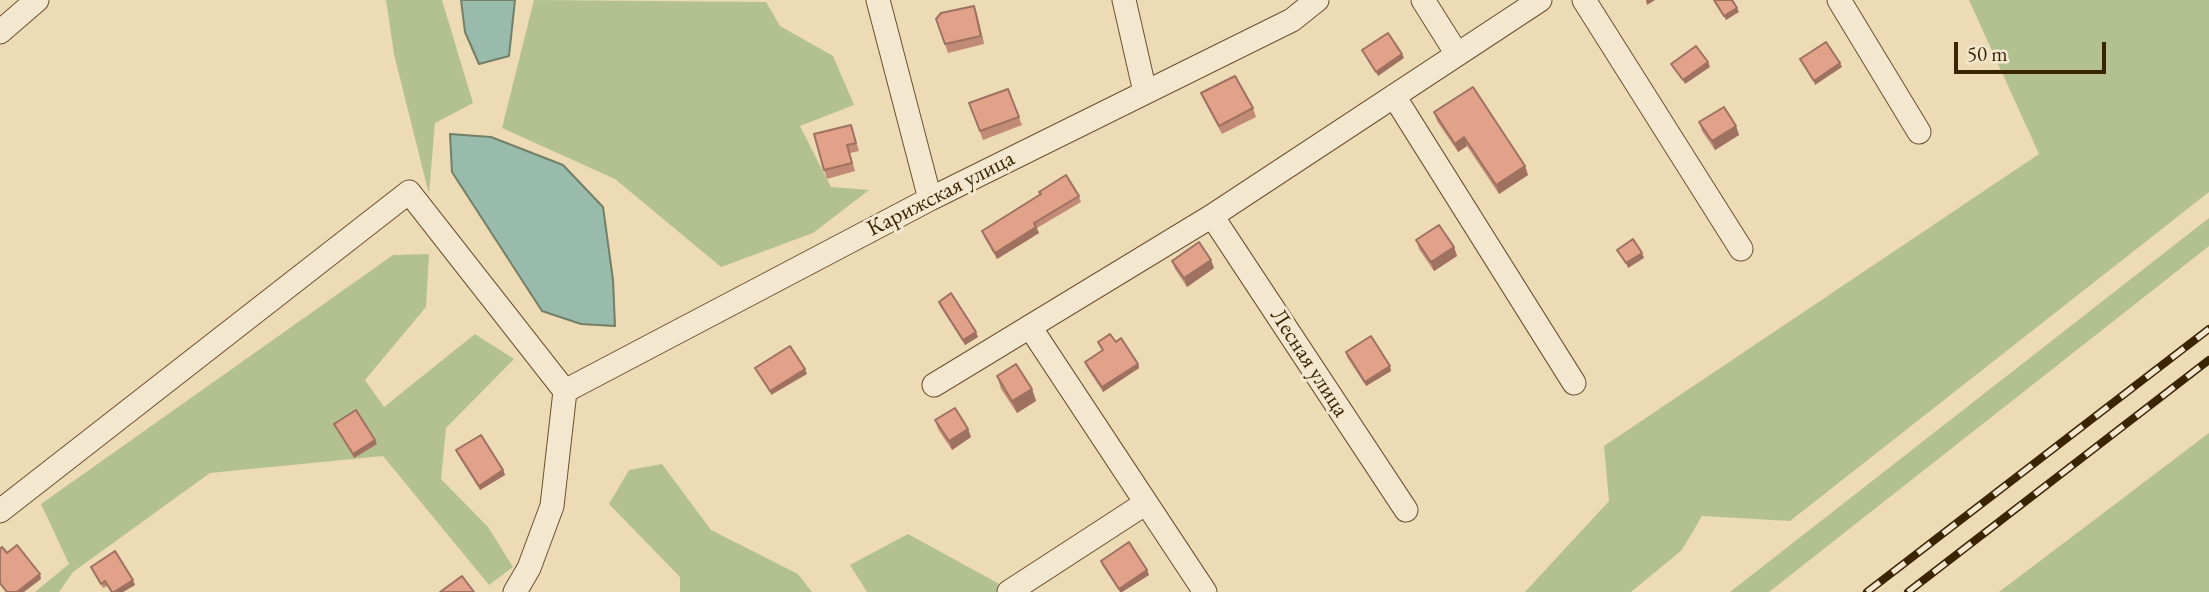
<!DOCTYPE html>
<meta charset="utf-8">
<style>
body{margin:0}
#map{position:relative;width:2209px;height:592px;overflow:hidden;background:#eddbb5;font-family:"EB Garamond",serif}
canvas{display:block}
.scale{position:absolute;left:1954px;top:42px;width:152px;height:32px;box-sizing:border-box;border:4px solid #3b2402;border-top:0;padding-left:9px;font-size:21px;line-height:24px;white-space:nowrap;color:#3b2402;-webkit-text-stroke:5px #f3e8cf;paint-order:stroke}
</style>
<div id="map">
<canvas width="2209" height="592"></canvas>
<div class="scale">50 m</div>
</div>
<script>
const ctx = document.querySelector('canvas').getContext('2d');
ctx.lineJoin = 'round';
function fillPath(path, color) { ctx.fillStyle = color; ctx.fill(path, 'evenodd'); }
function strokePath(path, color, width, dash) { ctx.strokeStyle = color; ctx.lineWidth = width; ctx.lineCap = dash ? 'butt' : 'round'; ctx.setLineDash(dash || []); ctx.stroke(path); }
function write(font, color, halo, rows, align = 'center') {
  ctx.font = font + ' "EB Garamond",serif'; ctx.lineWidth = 6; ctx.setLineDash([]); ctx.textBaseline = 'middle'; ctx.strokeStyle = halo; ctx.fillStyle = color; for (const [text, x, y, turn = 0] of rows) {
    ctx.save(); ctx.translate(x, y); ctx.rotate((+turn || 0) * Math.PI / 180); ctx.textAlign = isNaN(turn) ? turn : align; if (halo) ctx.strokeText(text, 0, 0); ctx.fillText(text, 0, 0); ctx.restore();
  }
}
const green = new Path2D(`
 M386 0H442L473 103 435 123 429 194 394 54Z
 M534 0 766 2 780 26 833 56 854 105 800 126 831 187 869 190 813 233 721 267 615 179 502 128Z
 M1969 0H2209V192L1790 521 1702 516 1682 550 1631 592H1525L1609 501 1604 446 2039 154Z
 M2209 218V246L1769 592H1730Z
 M429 254 426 307 365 380 384 407 475 334 514 359 446 428 441 479 488 527 513 567 489 585 383 456 210 473 73 572 59 592H35L69 564 41 504 393 255Z
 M2209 433V592H1999Z
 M662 464 711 530 798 574 812 592H680V577L609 504 629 470Z
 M908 534 1014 592H867L850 565Z`);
const water = new Path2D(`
 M461 0H515L509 56 479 64 465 32Z
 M450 134 491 137 563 165 603 207 613 280 615 326 581 324 542 311 452 172Z`);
const minor = new Path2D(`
 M878 0 930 199
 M1124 0 1145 92
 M1423 0 1457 54
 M1584 0 1741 249
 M1839 0 1919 132
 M0 32 37 0
 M1394 96 1574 383
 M1212 216 1406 510
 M1030 327 1205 592
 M934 385 1212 216 1540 0
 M565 391 930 199 1292 20 1317 0
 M0 511 409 192 565 391 552 506 529 568 515 592
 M1009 592 1146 503`);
const rail = new Path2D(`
 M1867 592 2209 329
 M1908 592 2209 360`);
const wall = new Path2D(`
 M974 6 984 44 948 53 936 19Z
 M1008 89 1022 125 983 140 969 103Z
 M1201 93 1253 108 1256 117 1222 134 1205 102Z
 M1434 112 1525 166 1528 175 1499 194 1467 146 1458 152 1437 121Z
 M1699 122 1736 126 1739 135 1715 150 1702 131Z
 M851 125 859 151 850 153 855 171 827 179 824 170Z
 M1079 196 1081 202 1037 228 1039 233 997 259 984 237 982 231Z
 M1416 240 1454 247 1457 256 1434 271 1419 249Z
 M1211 260 1214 268 1187 287 1175 269 1172 261Z
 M939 302 978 337 965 345 940 306Z
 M1098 342H1116L1138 364 1139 368 1103 392 1086 366 1085 362 1102 351Z
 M1346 352 1391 371 1366 386 1347 357Z
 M997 376 1032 389 1036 401 1017 413 1001 389Z
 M935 420 968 429 971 437 952 450 938 429Z
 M334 424 377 444 354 458Z
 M456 450 503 470 505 475 480 490 458 455Z
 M1101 561 1147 570 1149 575 1122 592H1120L1102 565Z
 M91 567 135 585 123 592H111L107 586 103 588Z`);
const shadedWall = new Path2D(`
 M1646 0H1655L1647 5Z
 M974 6 977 14 984 44 981 36Z
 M1737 8 1739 12 1726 20 1724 16Z
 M1402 54 1404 58 1378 76 1376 72Z
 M1708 62 1710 67 1685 84 1683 80Z
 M1840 63 1842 67 1815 85 1814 81Z
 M1736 126 1739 135 1715 150 1712 141Z
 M1464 137 1467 146 1458 152 1455 144Z
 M1525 166 1528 175 1499 194 1496 185Z
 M1036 227 1039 233 997 259 995 253Z
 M1454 247 1457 256 1434 271 1431 262Z
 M1642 253 1644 258 1628 268 1626 263Z
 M1211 260 1214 268 1187 287 1184 278Z
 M976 332 978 337 965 345 963 340Z
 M1138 364 1139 368 1103 392 1102 387Z
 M1390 366 1391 371 1366 386 1365 382Z
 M805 369 807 374 771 395 770 391Z
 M1032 389 1036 401 1017 413 1012 401Z
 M968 429 971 437 952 450 949 441Z
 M375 440 377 444 354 458 353 454Z
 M503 470 505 475 480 490 479 486Z
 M1147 570 1149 575 1122 592H1120L1119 589Z
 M40 574 41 579 24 592H17Z
 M133 580 135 585 123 592H114Z`);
const building = new Path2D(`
 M1714 0H1732L1737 8 1724 16Z
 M974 6 981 36 945 44 936 19 941 13Z
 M1388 33 1402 54 1376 72 1362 50Z
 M1826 42 1840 63 1814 81 1800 59Z
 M1696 46 1708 62 1683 80 1671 64Z
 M1235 76 1253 108 1219 126 1201 93Z
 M1473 87 1525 166 1496 185 1464 137 1455 144 1434 112Z
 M1008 89 1019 117 980 131 969 103Z
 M1724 107 1736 126 1712 141 1699 122Z
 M851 125 856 143 847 145 852 163 824 170 814 134Z
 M1066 175 1079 196 1034 223 1036 227 995 253 982 231 1041 194 1039 192Z
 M1439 225 1454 247 1431 262 1416 240Z
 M1633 239 1642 253 1626 263 1617 250Z
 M1199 242 1211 260 1184 278 1172 261Z
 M951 293 976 332 963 340 939 302Z
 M1110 334 1116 342 1121 338 1138 364 1102 387 1085 362 1103 350 1098 342Z
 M1371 336 1390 366 1365 382 1346 352Z
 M790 346 805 369 770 391 755 368Z
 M1016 364 1032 389 1012 401 997 376Z
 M955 408 968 429 949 441 935 420Z
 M356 410 375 440 353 454 334 424Z
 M481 435 503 470 479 486 456 450Z
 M1129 542 1147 570 1119 589 1101 561Z
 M17 545 40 574 17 592H7L0 583V549L2 547 7 553Z
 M115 551 133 580 114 592H112L105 581 101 584 91 567Z
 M462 576 474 592H440Z`);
const streetNames = [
 ["Карижская улица",941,194,-27],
 ["Лесная улица",1309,363,57]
];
fillPath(green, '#b3c191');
fillPath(water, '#99bbab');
strokePath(water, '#737f67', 2);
strokePath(minor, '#68522f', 25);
strokePath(minor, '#f3e8cf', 23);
strokePath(rail, '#3b2402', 8);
strokePath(rail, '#f3e8cf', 5, [16]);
fillPath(wall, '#c28b77');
fillPath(shadedWall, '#9e7161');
fillPath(building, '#e2a28a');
strokePath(building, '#9e7161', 2);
write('23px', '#3b2402', '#f3e8cf', streetNames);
</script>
